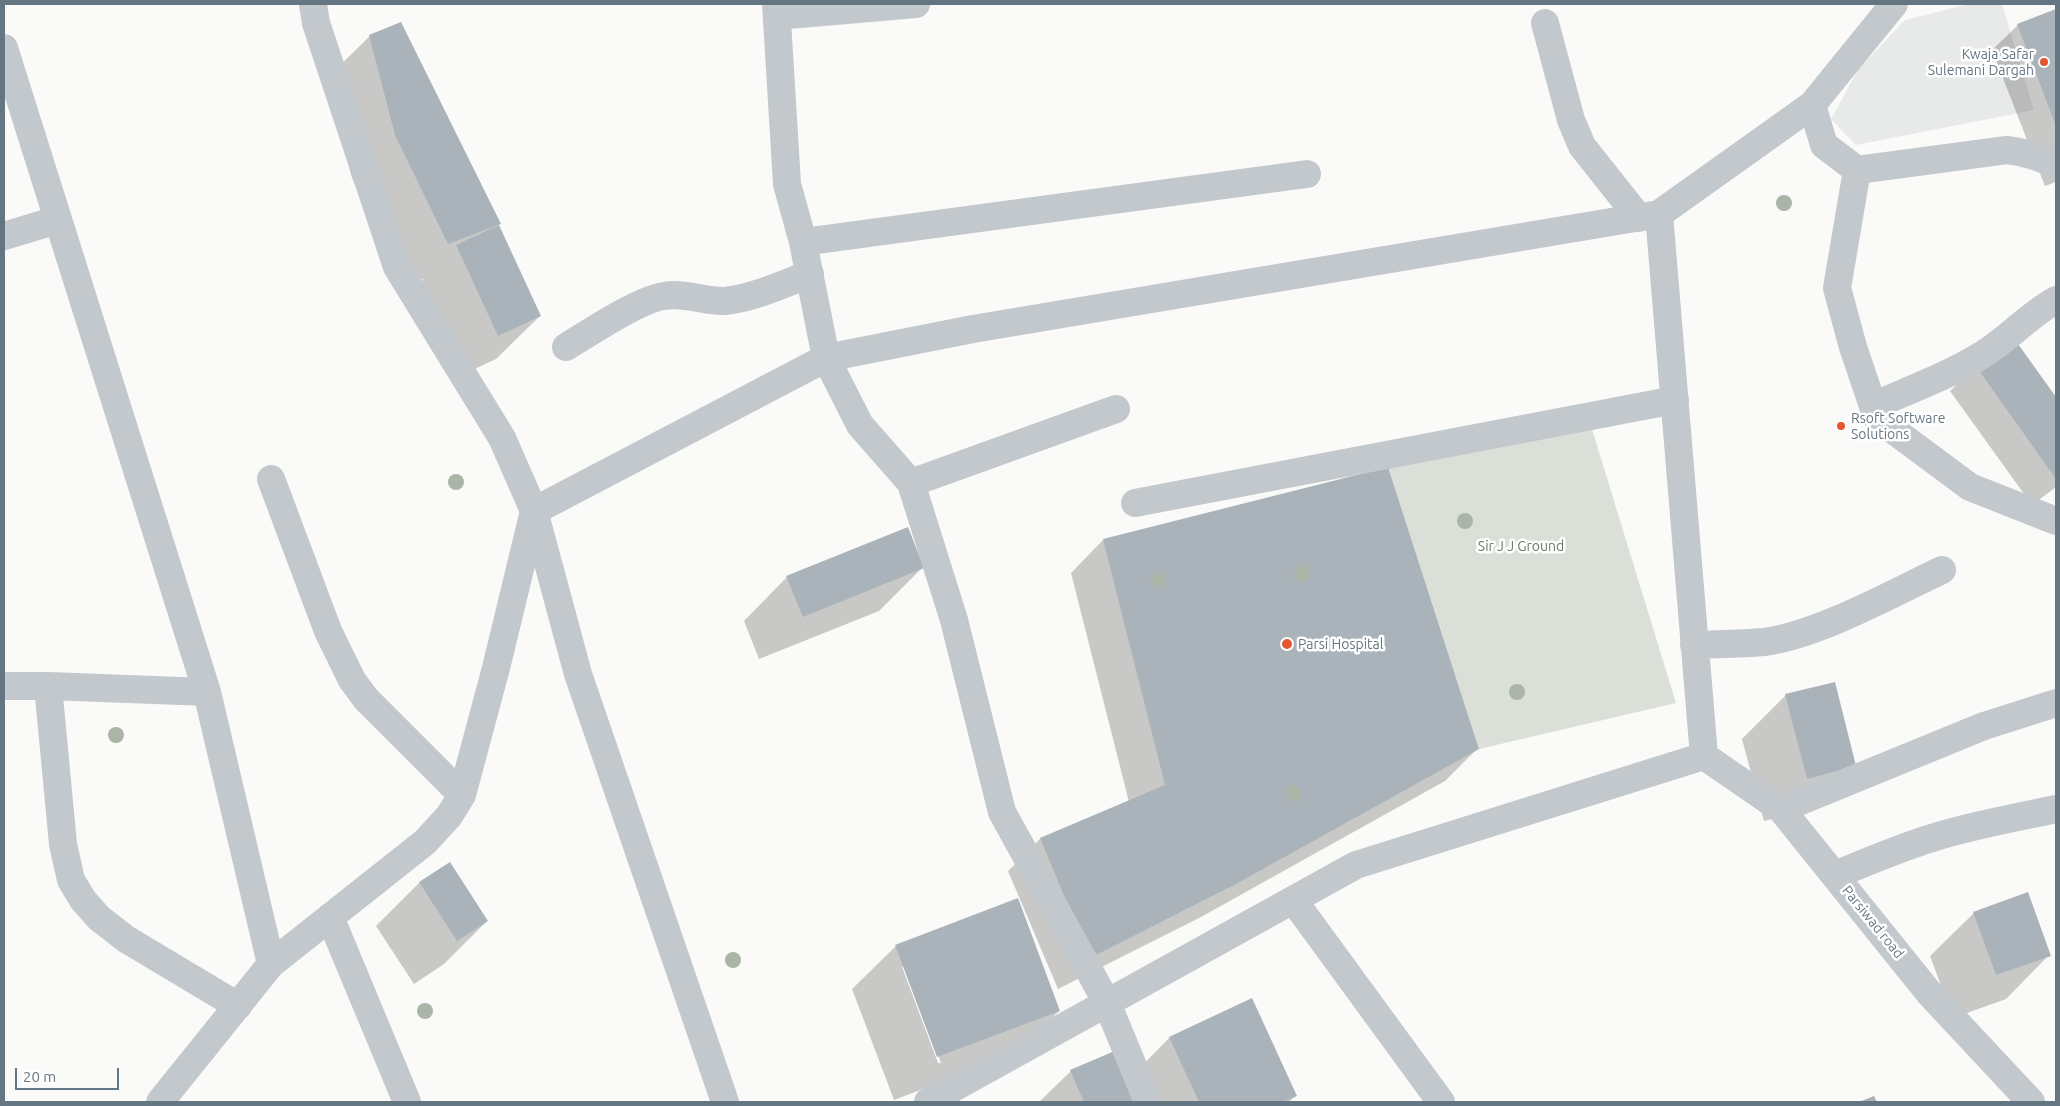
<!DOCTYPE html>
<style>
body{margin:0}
#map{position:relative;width:2060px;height:1106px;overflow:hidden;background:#fafaf8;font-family:Ubuntu,sans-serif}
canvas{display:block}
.frame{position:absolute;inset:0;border:5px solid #657683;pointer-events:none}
.scale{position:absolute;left:15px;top:1068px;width:104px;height:22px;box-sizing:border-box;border:2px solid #657683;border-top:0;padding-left:6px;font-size:15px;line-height:18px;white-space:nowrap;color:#657683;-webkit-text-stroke:4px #fff;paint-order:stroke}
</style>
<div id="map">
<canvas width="2060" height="1106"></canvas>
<div class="frame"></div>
<div class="scale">20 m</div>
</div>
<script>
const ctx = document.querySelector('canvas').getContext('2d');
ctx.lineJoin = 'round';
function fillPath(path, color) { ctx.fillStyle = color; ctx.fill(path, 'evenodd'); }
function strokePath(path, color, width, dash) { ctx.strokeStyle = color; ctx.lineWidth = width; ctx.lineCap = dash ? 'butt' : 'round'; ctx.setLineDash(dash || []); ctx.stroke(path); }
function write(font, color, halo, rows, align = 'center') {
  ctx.font = font + ' Ubuntu,sans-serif'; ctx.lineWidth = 5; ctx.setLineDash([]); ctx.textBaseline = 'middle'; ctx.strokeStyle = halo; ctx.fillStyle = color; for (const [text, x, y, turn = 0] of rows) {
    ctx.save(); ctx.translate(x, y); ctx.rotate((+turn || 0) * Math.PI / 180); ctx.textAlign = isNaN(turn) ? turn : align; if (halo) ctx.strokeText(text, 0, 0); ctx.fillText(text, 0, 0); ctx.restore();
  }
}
const built = new Path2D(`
 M1969 4H2002L2034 110 1856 145 1831 119 1858 70 1905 20Z`);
const green = new Path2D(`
 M1591 426 1676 703 1479 749 1388 467Z`);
const shadow = new Path2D(`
 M2056 10V182L2045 186 1992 50 2018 25Z
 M370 36 499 223 493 229 540 316 496 359 455 378 413 289 424 279 404 286 352 178 326 79Z
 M2013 339 2056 400V487L2032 505 1950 391 1976 366Z
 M1103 540 1478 748 1445 781 1201 917 1058 989 1008 871 1040 839 1129 802 1071 573Z
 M922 568 879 611 759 659 744 621 787 577Z
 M1786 695 1855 766 1812 809 1764 821 1742 739Z
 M450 864 487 921 444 964 414 984 376 926 419 883Z
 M1974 913 2049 955 2006 999 1953 1018 1930 956Z
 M896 946 1059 1011 1015 1054 894 1100 852 989ZM902 967H905L941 1063H938Z
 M1251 1000 1296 1095 1289 1102H1039L1071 1071 1128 1080 1169 1038Z`);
const building = new Path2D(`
 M2056 9V126L2017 24Z
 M401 22 501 224 448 244 395 135 369 35Z
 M499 225 541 316 498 336 456 245Z
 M2013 337 2056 397V479L1975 365Z
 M1388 467 1479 749 1234 885 1090 958 1040 838 1165 785 1103 539Z
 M908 527 924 568 803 617 786 576Z
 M1835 682 1856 766 1807 779 1785 694Z
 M450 862 488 921 457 941 419 882Z
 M2028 892 2051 956 1996 975 1973 912Z
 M1018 898 1060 1011 937 1057 895 945Z
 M1252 998 1297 1096 1283 1102H1199L1169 1037Z
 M1117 1050 1139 1102H1084L1070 1070Z
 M1874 1096 1877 1102H1859Z`);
const street = new Path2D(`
 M776 4 787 184 803 242 826 358 860 425 911 483 954 620 1002 812 1107 1003 1148 1102
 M1894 4 1812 105 1824 145 1857 170 1837 288 1853 347 1877 418 1970 487 2056 521
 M777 16 916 4
 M1545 23 1571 120 1582 146 1639 218
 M4 48 207 692 271 964
 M1857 170 2007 150C2026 152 2040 157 2056 165
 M4 236 57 220
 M803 242 1307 174
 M566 347C591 332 638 300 664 296 685 292 705 302 725 301 754 298 783 284 810 274
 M1873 406C1909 390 1948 376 1982 355 2008 339 2029 315 2056 300
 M271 479 328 631 352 680 366 699 462 795
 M911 483 1116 409
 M1135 503 1675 400
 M1694 645C1717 644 1741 644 1764 642 1818 635 1891 594 1942 570
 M4 686H48L207 692
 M48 686 63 844 71 880 83 900 99 918 126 939 238 1006
 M1704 756 1781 809 1930 994 2031 1102
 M1781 809 1984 726 2056 703
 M1835 875C1867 862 1899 848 1932 838 1973 825 2015 818 2056 809
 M1294 901 1441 1102
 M330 917 407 1102
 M160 1102 271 964 425 842 449 816 462 795 496 668 534 511 502 438 397 267 316 23 313 4
 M725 1102 578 674 534 511 826 358 973 329 1659 214
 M928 1102 1356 865 1704 756 1659 214 1812 105`);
const trees = [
 [1784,203],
 [456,482],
 [1465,521],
 [1302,573],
 [1158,580],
 [1517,692],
 [116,735],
 [1293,793],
 [733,960],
 [425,1011]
];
const markers = [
 [2044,62,5,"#e4572e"],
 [1841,426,5,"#e4572e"],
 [1287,644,6,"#e4572e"]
];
const poiNames = [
 ["Kwaja Safar",2034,54,"right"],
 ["Sulemani Dargah",2034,70,"right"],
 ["Rsoft Software",1851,418],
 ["Solutions",1851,434],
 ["Parsi Hospital",1298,644]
];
const parkNames = [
 ["Sir J J Ground",1521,546]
];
const streetNames = [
 ["Parsiwad road",1873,922,51]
];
fillPath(built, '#e8e9e9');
fillPath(green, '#dadfd7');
fillPath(shadow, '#0003');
fillPath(building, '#aab3b9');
strokePath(street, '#c3c8cc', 28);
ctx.fillStyle = '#aab4a7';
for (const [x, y] of trees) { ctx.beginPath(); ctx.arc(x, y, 8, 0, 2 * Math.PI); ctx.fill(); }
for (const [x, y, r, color] of markers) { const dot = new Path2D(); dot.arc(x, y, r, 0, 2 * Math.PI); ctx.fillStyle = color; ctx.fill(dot); strokePath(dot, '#fff', 2); }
write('14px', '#657683', '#fff', poiNames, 'left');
write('14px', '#687a64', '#fff', parkNames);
write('14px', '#657683', '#fff', streetNames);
</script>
